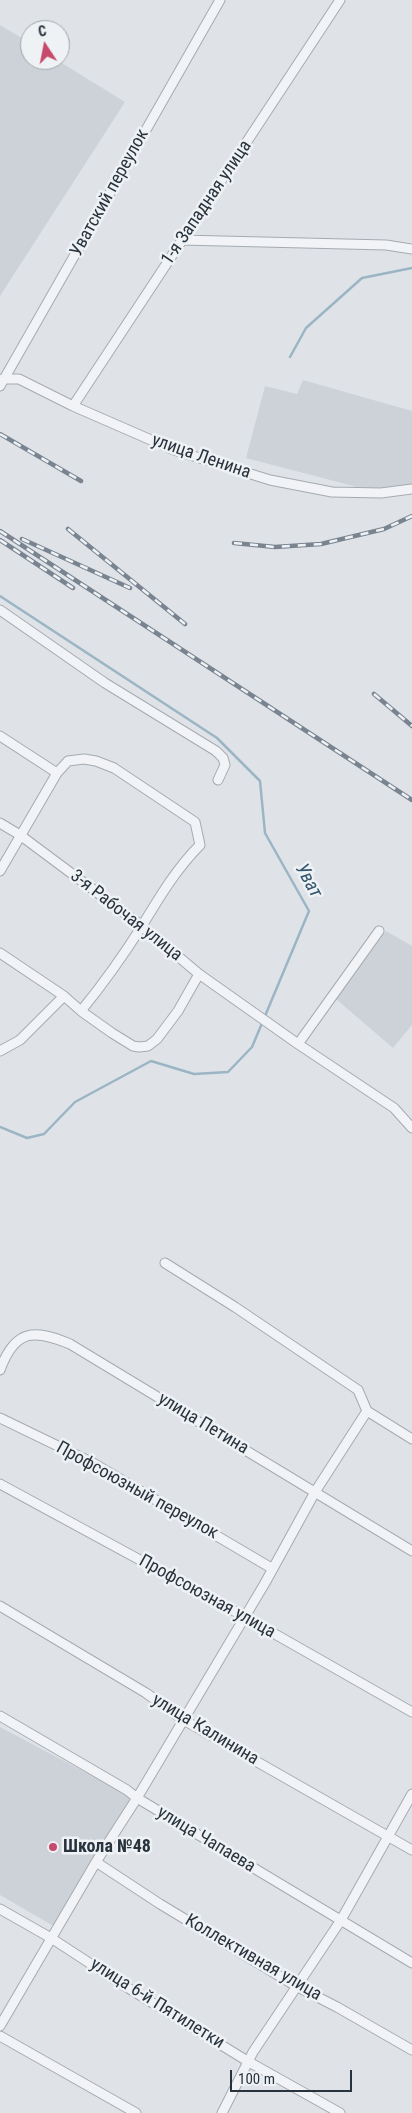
<!DOCTYPE html>
<meta charset="utf-8">
<style>
body{margin:0}
#map{position:relative;width:412px;height:2113px;overflow:hidden;background:#dfe3e7;font-family:"Roboto Condensed",sans-serif}
canvas{display:block}
.north{position:absolute;left:20px;top:20px;width:50px;height:50px;box-sizing:border-box;background:#eef2f5;border:1px solid #9fa6ab;border-radius:50%;rotate:349deg;font-size:14px;font-weight:700;line-height:20px;text-align:center;color:#29333d}
.north::after{content:'';display:block;margin:auto;width:18px;height:22px;background:#c64a6c;clip-path:polygon(50% 0,100% 100%,50% 72%,0 100%)}
.scale{position:absolute;left:230px;top:2070px;width:122px;height:22px;box-sizing:border-box;border:2px solid #29333d;border-top:0;padding-left:6px;font-size:15px;line-height:18px;white-space:nowrap;color:#29333d;-webkit-text-stroke:4px #eef2f5;paint-order:stroke}
</style>
<div id="map">
<canvas width="412" height="2113"></canvas>
<div class="north">С</div>
<div class="scale">100 m</div>
</div>
<script>
const ctx = document.querySelector('canvas').getContext('2d');
ctx.lineJoin = 'round';
function fillPath(path, color) { ctx.fillStyle = color; ctx.fill(path, 'evenodd'); }
function strokePath(path, color, width, dash) { ctx.strokeStyle = color; ctx.lineWidth = width; ctx.lineCap = dash ? 'butt' : 'round'; ctx.setLineDash(dash || []); ctx.stroke(path); }
function write(font, color, halo, rows, align = 'center') {
  ctx.font = font + ' "Roboto Condensed",sans-serif'; ctx.lineWidth = 5; ctx.setLineDash([]); ctx.textBaseline = 'middle'; ctx.strokeStyle = halo; ctx.fillStyle = color; for (const [text, x, y, turn = 0] of rows) {
    ctx.save(); ctx.translate(x, y); ctx.rotate((+turn || 0) * Math.PI / 180); ctx.textAlign = isNaN(turn) ? turn : align; if (halo) ctx.strokeText(text, 0, 0); ctx.fillText(text, 0, 0); ctx.restore();
  }
}
const built = new Path2D(`
 M0 25 30 43V60H57L125 102 0 296Z
 M303 380 412 411V485L402 488H361L246 458 265 386 297 394Z
 M386 931 412 946V1025L393 1048 336 999Z
 M0 1727 134 1798 57 1928 0 1895Z`);
const stream = new Path2D(`
 M290 357 306 328 362 278 412 268
 M0 596 217 738 260 781 265 833 309 911 252 1047 228 1072 194 1074 151 1061 75 1102 44 1134 27 1138 0 1127`);
const minor = new Path2D(`
 M181 240 386 245 412 249
 M2 379H19L73 406 174 450 270 480 332 492 381 493 412 489
 M0 386 220 0
 M73 406 340 0
 M0 610 105 683 216 751 223 758 225 765 218 780
 M0 736 57 773 68 761 84 759 96 761 114 768 195 822 200 845C176 869 159 898 142 926 123 956 103 984 81 1011
 M0 823 20 835 142 926 199 974 298 1044 394 1108 412 1128
 M0 871 57 773
 M0 953 64 996 81 1011 112 1033 133 1046 139 1047 148 1046 157 1039 178 1011 199 974
 M298 1044 379 931
 M0 1051 20 1040 64 996
 M165 1263 235 1307 358 1390 367 1411
 M0 1370C15 1329 34 1329 70 1344L412 1551
 M367 1411 412 1439
 M0 1418 93 1463 273 1569
 M0 1484 245 1617 412 1712
 M0 1606 146 1693 182 1719 412 1850
 M0 1716 127 1790 137 1798 412 1963
 M96 1862 160 1904 296 1986 337 2007 412 2050
 M0 1909 51 1938 120 1983 249 2062 340 2113
 M0 2026 96 1862 137 1798 265 1583 315 1492 367 1411
 M0 2036 136 2113
 M222 2113 253 2052 341 1920 412 1794`);
const rail = new Path2D(`
 M0 434 81 481
 M68 529 185 624
 M0 531 412 800
 M22 539 130 588
 M0 540 73 588
 M234 543 275 547 321 544 384 529 412 516
 M374 694 412 726`);
const markers = [
 [53,1847,5,"#c64a6c"]
];
const streetNames = [
 ["Уватский переулок",110,193,-61],
 ["1-я Западная улица",207,203,-56],
 ["улица Ленина",201,457,19],
 ["3-я Рабочая улица",126,916,38],
 ["улица Петина",203,1424,31],
 ["Профсоюзный переулок",137,1491,29],
 ["Профсоюзная улица",207,1597,29],
 ["улица Калинина",205,1730,31],
 ["улица Чапаева",206,1840,31],
 ["Коллективная улица",253,1958,30],
 ["улица 6-й Пятилетки",157,2004,32]
];
const poiNames = [
 ["Школа №48",63,1847]
];
const waterNames = [
 ["Уват",308,881,61]
];
fillPath(built, '#cdd2d9');
strokePath(stream, '#9bb5c5', 2.5);
strokePath(minor, '#a5abb1', 11);
strokePath(minor, '#f1f3f6', 9);
strokePath(rail, '#798490', 4.5);
strokePath(rail, '#eef2f5', 2.5, [8]);
for (const [x, y, r, color] of markers) { const dot = new Path2D(); dot.arc(x, y, r, 0, 2 * Math.PI); ctx.fillStyle = color; ctx.fill(dot); strokePath(dot, '#eef2f5', 2); }
write('18px', '#29333d', '#eef2f5', streetNames);
write('bold 18px', '#29333d', '#eef2f5', poiNames, 'left');
write('italic 19px', '#35566e', '#eef2f5', waterNames);
</script>
